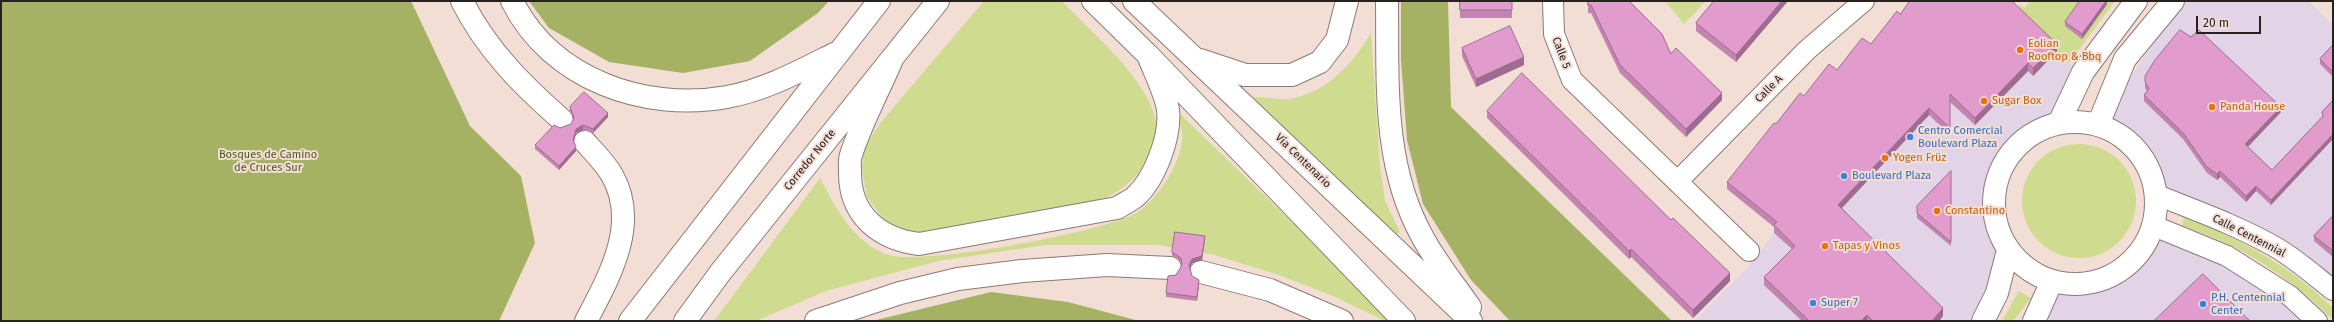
<!DOCTYPE html>
<meta charset="utf-8">
<style>
body{margin:0}
#map{position:relative;width:2334px;height:322px;overflow:hidden;background:#f2ded5;font-family:"Fira Sans",sans-serif}
canvas{display:block}
.frame{position:absolute;inset:0;border:2px solid #29211e;pointer-events:none}
.scale{position:absolute;left:2196px;top:16px;width:65px;height:18px;box-sizing:border-box;border:2px solid #29211e;border-top:0;padding-left:5px;font-size:12px;line-height:14px;white-space:nowrap;color:#29211e;-webkit-text-stroke:3px #f2ded5;paint-order:stroke}
</style>
<div id="map">
<canvas width="2334" height="322"></canvas>
<div class="frame"></div>
<div class="scale">20 m</div>
</div>
<script>
const ctx = document.querySelector('canvas').getContext('2d');
ctx.lineJoin = 'round';
function fillPath(path, color) { ctx.fillStyle = color; ctx.fill(path, 'evenodd'); }
function strokePath(path, color, width, dash) { ctx.strokeStyle = color; ctx.lineWidth = width; ctx.lineCap = dash ? 'butt' : 'round'; ctx.setLineDash(dash || []); ctx.stroke(path); }
function write(font, color, halo, rows, align = 'center') {
  ctx.font = font + ' "Fira Sans",sans-serif'; ctx.lineWidth = 4; ctx.setLineDash([]); ctx.textBaseline = 'middle'; ctx.strokeStyle = halo; ctx.fillStyle = color; for (const [text, x, y, turn = 0] of rows) {
    ctx.save(); ctx.translate(x, y); ctx.rotate((+turn || 0) * Math.PI / 180); ctx.textAlign = isNaN(turn) ? turn : align; if (halo) ctx.strokeText(text, 0, 0); ctx.fillText(text, 0, 0); ctx.restore();
  }
}
const commercial = new Path2D(`
 M2182 1H2308L2333 25V290L2301 264 2157 195 2150 172 2137 150 2118 134 2098 125Z
 M2014 10 2069 63 2083 72 2059 123 2032 134 2011 152 2000 171 1994 200 1997 226 2008 250 1983 321H1695L1750 265 1796 204Z
 M2154 226 2227 256 2317 321H2034L2052 281 2079 284 2104 279 2127 266 2142 249Z`);
const green = new Path2D(`
 M984 1H1062C1094 35 1147 77 1157 124 1158 129 1155 135 1155 139 1149 171 1125 188 1099 202L937 232H909L885 221 867 197 862 170 864 148 881 122Z
 M1665 1H1706L1684 24Z
 M2030 1H2115L2069 63 2014 11 2020 4 2024 8Z
 M1371 33 1380 167 1385 201 1400 232 1395 236 1252 97C1264 97 1278 100 1289 99 1327 93 1353 63 1371 33Z
 M1177 111 1394 321H1385L1333 296 1276 274 1211 254 1159 245H1045L938 261 826 291 756 321H714L820 178C836 208 854 244 889 255 921 266 1110 231 1138 212 1159 198 1185 157 1182 132 1181 125 1178 118 1177 111Z
 M2022 201a57 57 0 1 1 114 0a57 57 0 1 1-114 0Z
 M2184 216C2240 239 2289 265 2333 308V316L2331 318C2289 276 2239 244 2182 226Z
 M2019 291 2031 298 2013 321H2002Z`);
const forest = new Path2D(`
 M1 1H411L470 126 521 176 535 243 499 321H1Z
 M529 1H829L818 13 750 61 683 73 609 62 549 28Z
 M1401 1H1448L1451 107 1672 321H1510L1471 280 1423 204 1407 140 1401 60Z
 M991 292 1068 302 1139 321H872Z`);
const street = new Path2D(`
 M1553 1 1554 34 1572 80 1749 251
 M1677 182 1807 50 1864 1
 M2157 195C2197 211 2239 226 2277 248 2297 260 2315 276 2333 290
 M2154 226 2227 256 2290 296 2317 321`);
const secondary = new Path2D(`
 M1994 203a81 81 0 1 1 162 0a81 81 0 1 1-162 0Z
 M2059 123 2083 72 2136 1
 M2098 125 2125 59 2173 1
 M1983 321 1997 293 2008 250
 M2034 321 2052 281`);
const highway = new Path2D(`
 M462 1C486 49 522 85 562 120
 M512 1C551 79 644 112 727 97 765 90 800 71 834 54
 M1093 1 1148 55 1404 321
 M1134 1 1471 321
 M1387 1C1388 80 1382 164 1422 236 1435 261 1454 284 1470 307
 M893 57C880 88 861 123 851 155 849 160 850 167 850 173 850 215 879 239 919 244L1117 208C1123 204 1130 201 1135 197 1155 179 1171 136 1168 110 1166 94 1154 71 1148 55
 M1200 60 1245 75H1292L1320 62 1337 40 1347 1
 M585 142C594 152 605 163 612 175 640 224 609 277 586 321
 M1201 272 1270 290 1342 321
 M630 321 879 1
 M685 321 720 273 938 1
 M816 321 900 293 958 279 1022 271 1107 265 1170 268`);
const wall = new Path2D(`
 M1460 1H1512V18H1460Z
 M1588 1 1671 54 1722 100 1686 137 1620 73 1591 13H1588Z
 M1714 1H1788L1736 62 1696 31V23Z
 M2107 1V4L2082 39 2065 26V22Z
 M1900 14 2057 51 2033 76 2028 71 1975 125 1950 102V135L1929 115 1842 208 1943 316 1939 321H1802L1764 285V277L1792 249 1774 233V227L1727 189V182L1776 124 1804 96 1871 44Z
 M2333 45V77L2320 64V59Z
 M1462 48 1524 65 1476 87 1462 56Z
 M2145 76 2281 112 2247 147 2272 170 2322 118V112L2333 100 2271 205 2256 191 2246 202 2220 177 2217 180 2207 173 2183 139 2144 101V95L2147 91 2145 88Z
 M570 107 608 117 593 133 583 130 576 133 574 142 576 151 559 170 535 149V145L560 128 571 124 573 120 570 111Z
 M1487 111 1730 281 1693 318 1631 257 1629 259 1487 118Z
 M1951 171V246L1917 218V206Z
 M2333 216V257L2314 241V236Z
 M1205 241 1202 260 1192 263 1190 268 1192 276 1199 284 1197 301 1166 297V293L1176 275 1182 266 1181 262 1172 256V252Z`);
const shadedWall = new Path2D(`
 M1782 1H1788L1736 62V55Z
 M2106 1H2107V4L2082 39V34Z
 M2057 44V51L2033 76V68Z
 M1524 57V65L1476 87V79Z
 M2028 63V71L1975 125V118Z
 M1722 93V100L1686 137V129Z
 M2281 107V112L2245 150V144Z
 M1929 108V115L1838 212V205Z
 M608 113V117L593 133V129Z
 M583 125V130L576 133 573 144V140L576 129Z
 M2333 134V139L2271 205V200Z
 M576 147V151L559 170V166Z
 M2220 171V177L2217 180V174Z
 M2256 186V191L2246 202V196Z
 M1205 236 1202 260 1192 263 1189 269V265Z
 M1631 249V257L1629 259V251Z
 M1730 273V281L1693 318V310Z
 M1199 280V284L1197 301V297Z
 M1943 308V316L1939 321H1932Z
 M1867 315V321H1861Z`);
const building = new Path2D(`
 M1460 1H1512V10H1460Z
 M1588 1H1629L1662 34 1671 54 1676 48 1722 93 1686 129 1620 65 1591 5H1588Z
 M1714 1H1782L1736 55 1696 23Z
 M1910 1H2012L2057 44 2033 68 2028 63 1975 118 1950 94V128L1929 108 1838 205 1943 308 1932 321H1873L1867 315 1861 321H1809L1764 277 1795 246 1774 225 1777 222 1727 182 1774 123 1776 124 1800 93 1804 96 1829 64 1837 70 1862 38 1871 44 1897 11 1900 14Z
 M2080 1H2106L2082 34 2065 22Z
 M1510 26 1524 57 1476 79 1462 48Z
 M2180 30 2191 37 2199 30 2281 107 2245 144 2272 170 2323 116 2322 112 2333 100V134L2271 200 2256 186 2246 196 2220 171 2217 174 2207 167 2183 133 2144 95 2149 89 2145 82V76L2155 60Z
 M2333 45V72L2320 59Z
 M1522 73 1671 220 1673 218 1730 273 1693 310 1631 249 1629 251 1487 111Z
 M584 92 608 113 593 129 583 125 576 129 573 140 576 147 559 166 535 145 554 125 560 128 571 124 574 118 570 107Z
 M1951 171V242L1917 213V206Z
 M2333 216V251L2314 236Z
 M1175 232 1205 236 1202 256 1192 259 1189 265 1192 276 1199 280 1197 297 1166 293 1168 276 1176 275 1182 265 1181 258 1172 252Z
 M2203 274 2250 321H2154Z`);
const markers = [
 [2020,50,4,"#e8710a"],
 [1984,101,4,"#e8710a"],
 [2212,107,4,"#e8710a"],
 [1910,137,4,"#3f7fe0"],
 [1885,158,4,"#e8710a"],
 [1844,176,4,"#3f7fe0"],
 [1937,211,4,"#e8710a"],
 [1825,246,4,"#e8710a"],
 [1813,303,4,"#3f7fe0"],
 [2203,304,4,"#3f7fe0"]
];
const foodNames = [
 ["Eolian",2028,44],
 ["Rooftop & Bbq",2028,57],
 ["Sugar Box",1992,101],
 ["Panda House",2220,107],
 ["Yogen Früz",1893,158],
 ["Constantino",1945,211],
 ["Tapas y Vinos",1833,246]
];
const streetNames = [
 ["Calle 5",1561,53,69],
 ["Calle A",1769,89,-45],
 ["Corredor Norte",810,160,-51],
 ["Vía Centenario",1303,161,44],
 ["Calle Centennial",2249,236,27]
];
const shopNames = [
 ["Centro Comercial",1918,131],
 ["Boulevard Plaza",1918,144],
 ["Boulevard Plaza",1852,176],
 ["P.H. Centennial",2211,298],
 ["Center",2211,311],
 ["Super 7",1821,303]
];
const parkNames = [
 ["Bosques de Camino",268,155],
 ["de Cruces Sur",268,168]
];
fillPath(commercial, '#e2d3e6');
fillPath(green, '#cfdc8f');
fillPath(forest, '#a6b263');
strokePath(street, '#8c7a72', 22);
strokePath(secondary, '#8c7a72', 24);
strokePath(highway, '#8c7a72', 24);
strokePath(street, '#fff', 20);
strokePath(secondary, '#fff', 22);
strokePath(highway, '#fff', 22);
fillPath(wall, '#c285b0');
fillPath(shadedWall, '#9e6c90');
fillPath(building, '#e19bcd');
strokePath(building, '#9e6c90', 1);
for (const [x, y, r, color] of markers) { const dot = new Path2D(); dot.arc(x, y, r, 0, 2 * Math.PI); ctx.fillStyle = color; ctx.fill(dot); strokePath(dot, '#f2ded5', 1.5); }
write('11px', '#c56008', '#f2ded5', foodNames, 'left');
write('11px', '#29211e', '#f2ded5', streetNames);
write('11px', '#366cbe', '#f2ded5', shopNames, 'left');
write('11px', '#4f571d', '#f2ded5', parkNames);
</script>
